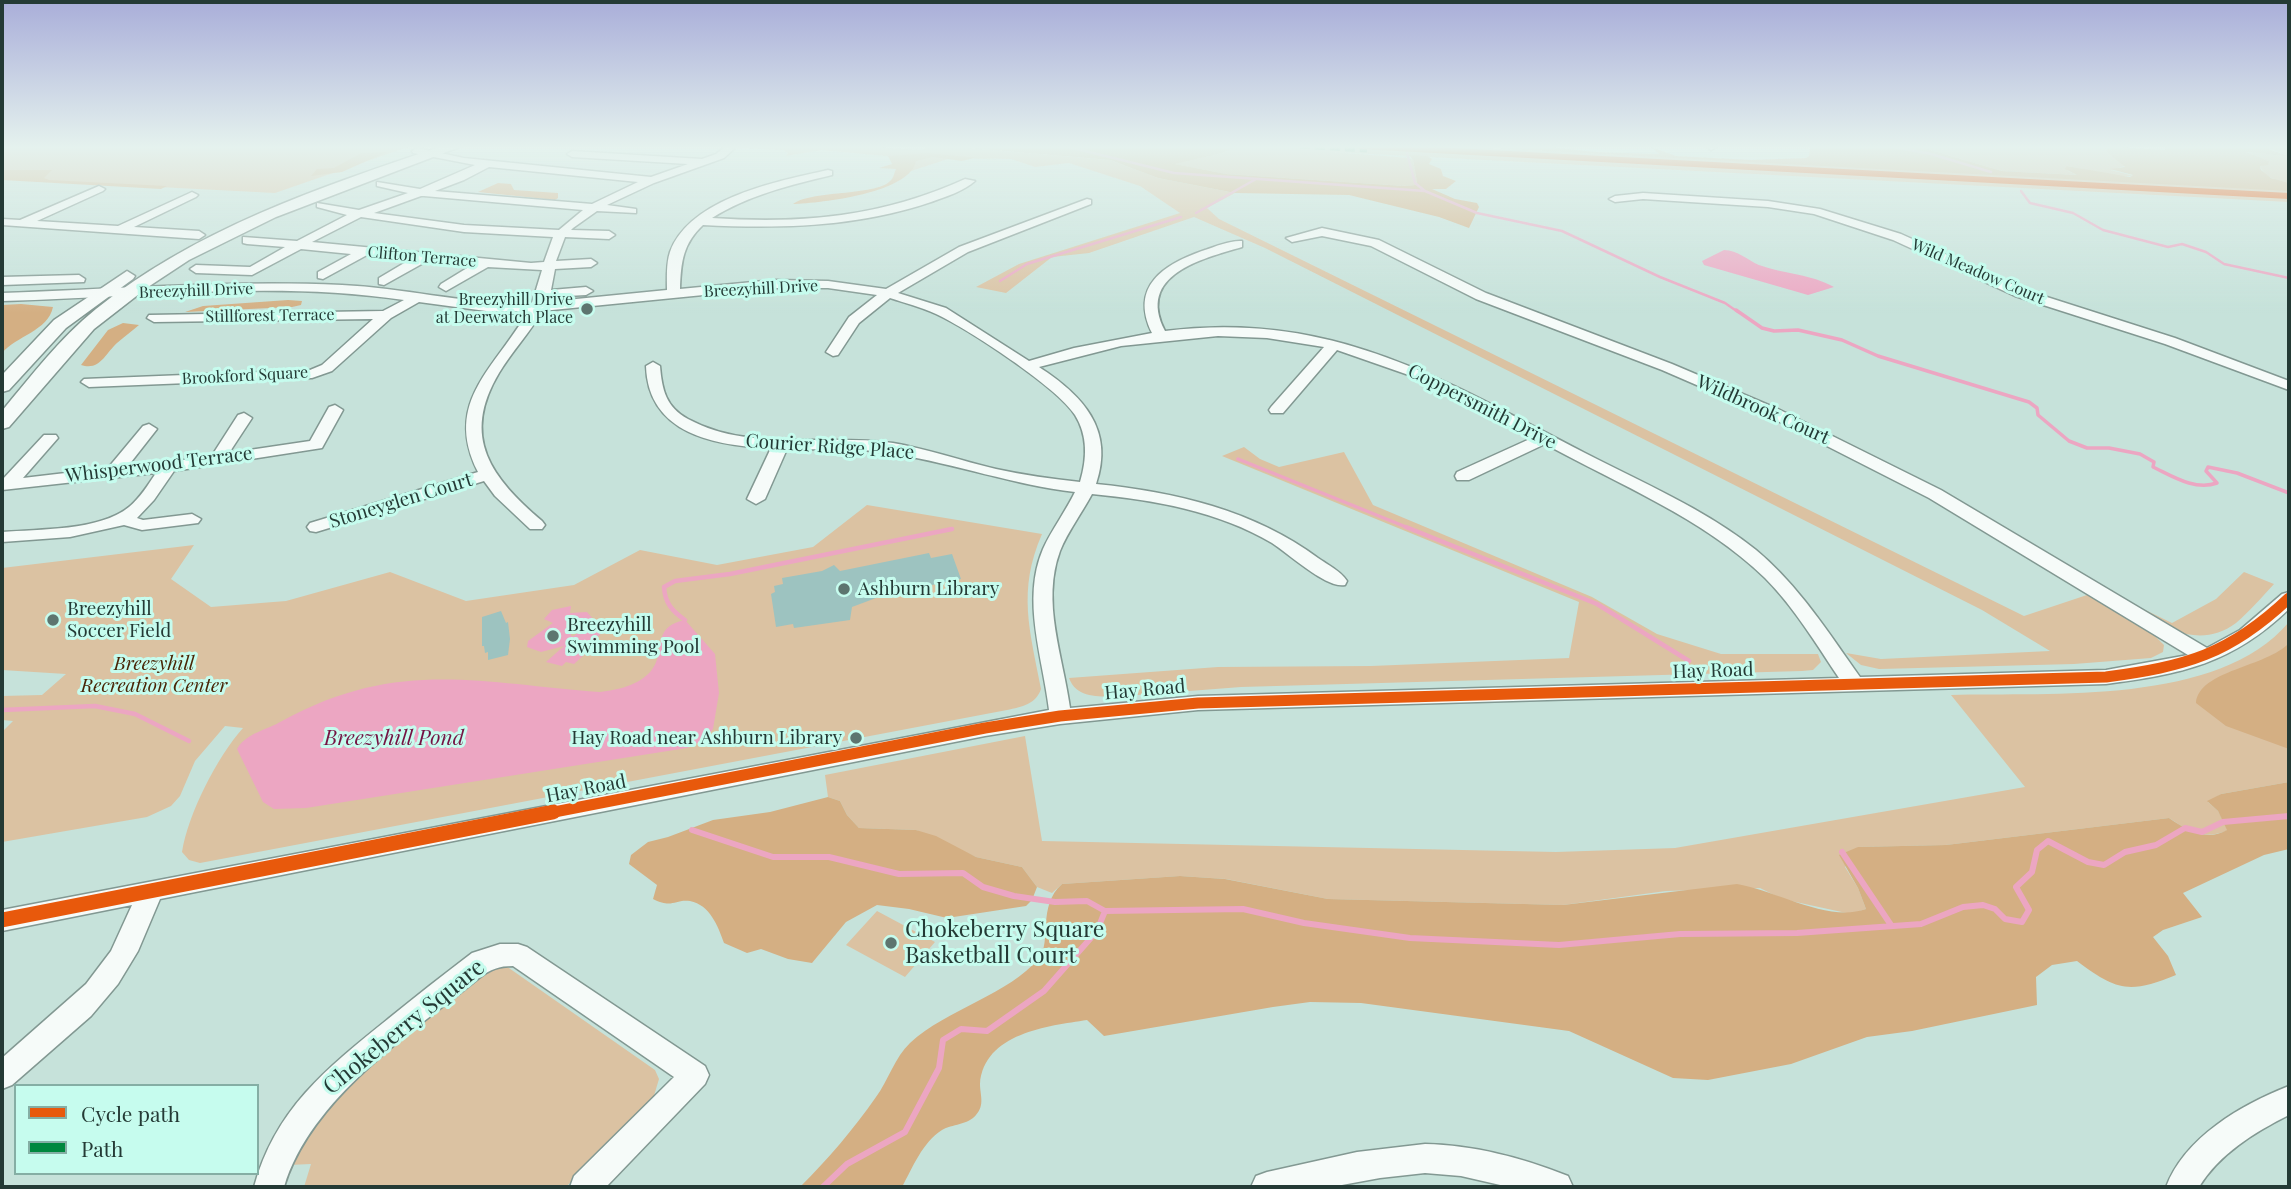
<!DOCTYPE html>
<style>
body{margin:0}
#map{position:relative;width:2291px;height:1189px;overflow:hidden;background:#c6e2da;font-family:"Playfair Display",serif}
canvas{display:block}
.frame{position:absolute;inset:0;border:4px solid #243a35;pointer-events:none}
.legend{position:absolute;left:14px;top:1084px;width:245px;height:91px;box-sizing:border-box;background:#c6fcee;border:2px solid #85aea4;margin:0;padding:9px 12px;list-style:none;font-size:21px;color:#243a35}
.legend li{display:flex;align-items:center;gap:14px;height:35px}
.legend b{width:35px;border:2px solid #85aea4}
</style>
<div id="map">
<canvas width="2291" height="1189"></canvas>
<div class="frame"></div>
<ul class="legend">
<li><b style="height:9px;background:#e8590c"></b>Cycle path</li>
<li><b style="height:9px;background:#00873e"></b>Path</li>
</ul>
</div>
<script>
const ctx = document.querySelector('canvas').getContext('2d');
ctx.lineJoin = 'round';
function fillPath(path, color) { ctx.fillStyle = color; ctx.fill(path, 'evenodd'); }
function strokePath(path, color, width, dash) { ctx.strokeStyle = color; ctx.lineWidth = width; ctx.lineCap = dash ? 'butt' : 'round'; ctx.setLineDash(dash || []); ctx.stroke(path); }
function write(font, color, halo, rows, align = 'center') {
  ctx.font = font + ' "Playfair Display",serif'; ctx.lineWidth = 6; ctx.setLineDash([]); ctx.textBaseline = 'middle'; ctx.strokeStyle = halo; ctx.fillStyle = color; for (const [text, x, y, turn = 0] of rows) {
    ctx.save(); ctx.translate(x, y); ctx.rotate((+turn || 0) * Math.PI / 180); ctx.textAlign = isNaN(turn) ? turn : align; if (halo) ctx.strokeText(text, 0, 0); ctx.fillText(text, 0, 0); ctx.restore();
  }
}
const green = new Path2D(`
 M2 146H411L275 193 2 179Z
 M856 146 922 150 928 146H944L1110 160 1158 178 1235 193 1207 208 1219 219 2024 616 2090 594 2154 635 2164 645 2163 652 2151 658 2074 664 1879 669 1861 665 1846 653 1881 659 2050 651 1982 610 1265 248 1194 217 1089 253 1052 257 1006 293 976 287 1019 264 1180 213 1140 186 1069 163 1035 167 1011 159 951 158 902 174 895 157 822 150 786 156 788 153 783 150 723 147Z
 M1230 146H1448L2289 189V202L1333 152 1410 158 1413 160 1417 182 1415 185 1404 186 1226 174 1173 164 1223 153 1234 147Z
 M1929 146H2099C2109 149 2116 160 2125 166L2111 170 2134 176H2118L2067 166 2068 171 2078 175 2002 171 1926 149Z
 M2289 146V183C2278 180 2264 178 2260 166L2268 161 2245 152 2286 155 2265 147Z
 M1244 447 1260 459 1279 467 1344 452 1373 505 1592 597 1657 634 1721 654H1818L1821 662 1813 670 1802 671 1241 687 1112 697C1094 696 1076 697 1069 678L1218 667 1371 666 1569 658 1579 602 1222 456Z
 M867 505 1042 534C1017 591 1030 631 1041 689 1036 704 1022 707 1007 710L200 863 189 860 182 852C188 814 217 757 243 728L225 726 195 761 180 796 171 806 147 817 2 842V732L13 721 2 720V696L42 695 66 674 2 670V568L194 545 171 579 211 607 286 601 390 572 466 601 574 585 640 550 717 565 813 547Z
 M2244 572 2274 584C2262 597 2249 612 2236 623 2191 657 2141 613 2104 590L2172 623 2216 599Z
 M2289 622V782L2221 794 2208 802 2218 811 2228 830C2204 841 2189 831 2169 818L1946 845 1858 847 1845 867 1858 888 1866 909 1851 914 1782 899 1760 888 1666 891 1563 905 1328 899 1226 879 1180 876 1062 884 1052 893 1037 887 1022 867 976 857 916 830 859 828 847 815 840 801 828 797 825 775 1025 736 1042 841 1556 852 1675 848 2025 787 1951 695C2052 692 2218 706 2289 622Z
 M877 911 935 942 905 977 846 945Z
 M506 966 655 1070 659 1079 653 1099 566 1187H304L311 1164 289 1165 326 1102 485 969Z`);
const forest = new Path2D(`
 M944 146 1234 147 1223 153 1175 164 1226 174 1404 186 1415 185 1417 182 1413 160 1409 155 1427 156 1432 159 1429 164 1441 169 1443 176 1456 181 1446 189H1432L1455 199 1477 203 1479 207 1469 228 1439 217 1349 195 1235 193 1158 178 1110 160Z
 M1451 146H1539L1596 152 1659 154 1651 147 1676 156 1751 160 1806 158 1809 156 1810 146H1929L1927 149 2002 171 2077 175 2065 169 2067 166 2130 177 2133 175 2110 169 2125 167 2108 153 2106 149 2099 146 2165 150 2166 146H2268L2266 148 2288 156 2246 152 2269 161 2268 165 2260 166 2261 170 2271 178 2289 183V191Z
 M387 152 342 172 311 176 317 169 334 168 361 153Z
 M927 153 1000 160 974 158 962 161 933 157 916 161C910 193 822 203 793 204 814 189 879 197 892 179 894 176 894 173 896 169L879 168 892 164 888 156Z
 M2 170H52L44 178 49 180 167 186 161 189 2 180Z
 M498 183 511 184 514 190 558 193V198L555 200 478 192Z
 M288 300 302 301 301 305 292 307 185 312 203 306Z
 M21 304 53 307C48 331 16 336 2 353V305Z
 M123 323 139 325C132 331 124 337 117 343 105 354 100 371 81 365L108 330Z
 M2289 643V749L2226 726 2196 703C2199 670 2267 667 2289 643Z
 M2289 782V849L2264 855 2183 893 2202 917 2163 930 2153 937 2168 956 2176 975C2129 994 2117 991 2077 961L2052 965 2036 977 2037 1005 1912 1031 1867 1037 1791 1064 1708 1080 1673 1078 1569 1031 1361 1003 1310 1002 1273 1007 1104 1036 1087 1020C1048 1026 984 1033 980 1084 980 1095 985 1105 976 1115 968 1125 952 1124 942 1130 922 1143 913 1167 902 1187H800C828 1159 853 1130 876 1097 888 1081 895 1057 910 1043 947 1009 1010 994 1039 958 1052 942 1037 906 1062 884L1180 876 1225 879 1328 899 1563 905 1737 884C1775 890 1828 923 1866 909L1858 888 1839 855 1858 847 1946 845 2169 818C2187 830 2206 842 2227 830L2218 811 2207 801 2221 794Z
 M828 797 840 801 847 815 859 828 916 830 936 836 976 857 1022 867 1037 887 1032 900 1026 906 947 918 909 909 877 905 846 922 812 963 788 959 761 949 747 953 724 943C718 926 710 905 690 901 674 899 673 909 653 899L657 885 629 864 631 855 648 842 668 837 713 820 770 812Z`);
const water = new Path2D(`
 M1724 250C1738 250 1747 260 1759 265 1784 274 1811 274 1834 287L1808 295 1704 265 1702 261Z
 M571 606 570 613 587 612 593 619 571 629V636H574L588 624 603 627 600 630 604 631 580 653 585 654 574 664 566 662 562 666 546 662 564 646 541 652 527 647 528 641 553 623 544 619 552 610Z
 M685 620 715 654 719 693 713 729 704 740 687 748 306 808 274 809 263 802 237 749C246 733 267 730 282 721 397 658 478 683 600 692 618 690 639 685 651 671 667 652 650 627 685 620Z`);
const streamFar3 = new Path2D(`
 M1001 146H1035
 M1065 146 1174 173 1425 191 1477 213 1562 231 1660 277 1725 303 1738 312
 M1831 146H1848
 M1889 146 1931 154 1991 172
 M1407 153 1415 183 1425 191
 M2021 191 2030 203 2073 213 2103 230 2168 247 2182 244 2206 252 2224 264 2289 278
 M1196 213 1256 179
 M1000 281 1027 264 1181 217`);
const streamFar2 = new Path2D(`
 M1736 310 1762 328 1774 331 1798 330 1842 340 1878 356 2029 402 2037 408 2038 415 2069 441 2087 448H2109L2140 454 2154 462 2153 467C2172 476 2195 491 2217 483L2206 471 2208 467 2237 473 2289 493
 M1238 459 1411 529`);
const streamFar1 = new Path2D(`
 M1406 527 1597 604 1689 661
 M685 620C672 611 665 603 664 587L675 581 730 574 952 529
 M2 710 95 706 135 714 189 741`);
const stream = new Path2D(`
 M692 830 773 857H829L899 874 963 873 983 887 1014 896 1055 902 1087 901 1105 911 1243 909 1304 923 1410 938 1559 945 1680 934 1797 933 1921 924 1963 907 1983 905 1995 909 2005 919 2022 922 2029 910 2016 887 2032 872 2037 850 2048 841 2088 862 2104 865 2125 852 2156 845 2185 828 2202 832 2223 822 2289 816
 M1842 852 1891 925
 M823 1187 847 1164 905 1132 939 1068 943 1040 961 1029 987 1031 1044 991 1097 931 1105 911`);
const building = new Path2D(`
 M929 553 931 558 952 554 961 579 884 595 852 607 850 620 794 628 793 624 776 627 771 594 775 592 774 586 783 584 782 578 822 571 834 565 840 571Z
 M501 611 506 623 508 622 510 639 508 655 488 660V652L485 653 484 646H482V617Z`);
const minor = new Path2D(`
 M1705 146H1716V147L1711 150Z
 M725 147 734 149 724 158 654 183 607 205 636 209V213L597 211 573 228 571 230 609 231 615 235 609 239 565 237 556 261 591 259 597 263 591 267 555 269 551 290 586 287 593 291 586 295 548 297 546 302 667 290C667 278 666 264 670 252 690 198 778 181 828 170L832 171V175C790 185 749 195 712 218 803 224 881 217 965 179L975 181C964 191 945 197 931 202 857 227 781 229 703 225 683 244 681 261 680 289L774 280 828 281 886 289 959 247 1087 199 1091 200V204L968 252 898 293 946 308 1029 361 1074 348 1152 333C1129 286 1164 264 1205 250 1216 246 1231 240 1242 241V247C1201 259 1136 275 1165 331 1332 310 1444 380 1585 453 1643 483 1705 509 1756 550 1799 586 1828 632 1860 677L2106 670 2188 655 1929 498 1766 415 1662 370 1476 299 1371 246 1322 236 1292 242 1286 238 1322 228 1379 240 1486 293 1672 364 1778 409 1941 490 2207 648 2240 630 2282 594 2289 592V609C2232 664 2182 674 2106 684L1198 710 1060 724 985 736 160 899 138 951 118 984 91 1016 12 1085 2 1089V1058L86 984 111 951 132 905 2 931V910L1049 710C1043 658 1021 600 1043 549 1052 529 1066 511 1075 492 1014 485 956 464 895 454 860 447 823 450 787 449L765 499 756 504 747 499 771 448C715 446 648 434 646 366L653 362 660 366C662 390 666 407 688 419 751 453 826 433 893 443 928 449 962 461 996 469 1024 475 1052 479 1080 482 1087 459 1088 436 1075 415 1057 387 968 329 936 314 921 307 905 303 890 298L859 323 838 355 833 356 826 352 849 317 877 295 828 288H774L542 311C530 333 512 351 499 373 460 438 492 478 542 521L545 525 542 529H530L495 496 484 481 316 532 310 531 307 527 310 523 478 472C442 401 497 367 528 311H486L419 302 391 318 332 371 312 378 89 387 81 382 84 379 310 370 322 365 373 319 154 322 147 318 149 315 383 311 404 300C271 280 135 298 2 301V293C115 289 229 280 342 285 406 288 468 305 532 303L542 270 488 267 446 291 439 287 441 284 472 265 427 261 384 285 379 284V278L411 259 367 255 323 279 318 278V272L351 254 301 249 252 275 196 273 190 269 196 265 250 267 285 247 247 244 243 243V237L297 241 347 215 317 207V203L359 210 408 193 377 186V182L420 189 475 165 413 153 412 151 417 148 464 158 651 177 688 164 572 157 567 154 572 151 702 159 716 154ZM489 167 638 182 592 204 435 191 464 180ZM421 196H424L583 210 559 230 464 225 374 213ZM361 217 464 232 553 237 544 262 531 263 312 242ZM1218 336 1267 338 1324 347 1271 407 1269 410 1271 413H1283L1337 350 1423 380 1532 438 1457 472 1455 476 1457 480H1469L1545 444C1620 485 1703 518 1765 578 1794 607 1816 644 1839 678L1198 696 1070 708C1063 656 1041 602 1060 551 1068 531 1082 513 1092 494 1154 500 1218 511 1272 543 1289 554 1327 589 1345 585L1347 581C1341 571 1328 565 1318 558 1253 510 1175 492 1096 484 1115 429 1082 395 1039 367L1121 346Z
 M99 186 105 189 103 191 37 221 118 226 192 192 198 195 196 197 134 227 199 231 205 235 199 239 2 225V219L20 220Z
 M1643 193 1768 201 1820 209 1901 234 2025 290 2175 338 2289 381V390L2165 344 2015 296 1893 240 1814 214 1768 207 1643 199 1615 202 1609 199 1615 196Z
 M79 275 85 279 84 282 2 285V277Z
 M335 405 343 410 322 448 174 471 154 500 137 518 143 520 192 514 201 519 198 523 142 530 124 525 70 537 2 542V532C38 529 100 531 129 507 140 498 148 485 156 473L2 490V480L44 435H56L58 438 23 478 108 468 143 426 149 424 157 429 128 466 211 457 238 415 244 413 252 418 229 453 310 441 329 407Z
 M500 944H518L527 947 705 1066 709 1075 705 1084 606 1187H570L574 1176 674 1077 513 966C499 966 491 969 479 978 409 1035 311 1098 284 1187H254C275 1109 327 1068 388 1019 415 997 443 975 472 953Z
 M2289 1086V1115C2255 1132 2219 1154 2199 1187H2166C2185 1137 2241 1105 2289 1086Z
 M1425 1144C1474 1145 1523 1158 1568 1176L1573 1187H1509L1461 1176 1425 1173 1380 1178 1331 1187H1251L1256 1176 1267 1172 1357 1152Z`);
const major = new Path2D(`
 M442 146H462L276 217 189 260 148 287 94 329 9 427 2 429V411C31 376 60 338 96 309 197 228 321 187 442 146Z
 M127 271 135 276 133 279 66 328 9 390 2 392V375L54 320Z`);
const quiet = new Path2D(`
 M1300 146 1367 150`);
const cyclewayFar2 = new Path2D(`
 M1360 146 2289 196`);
const cyclewayFar1 = new Path2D(`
 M544 814 985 728 1060 716 1198 703 2106 677C2186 666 2229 655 2289 598`);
const cycleway = new Path2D(`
 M2 920 553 812`);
const markers = [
 [587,309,7,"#5d756f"],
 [844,589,7,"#5d756f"],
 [53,620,7,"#5d756f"],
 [553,636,7,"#5d756f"],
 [856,738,7,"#5d756f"],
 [891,943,7,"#5d756f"]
];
const farStreetnames = [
 ["Clifton Terrace",422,257,5],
 ["Wild Meadow Court",1978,272,23],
 ["Breezyhill Drive",761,289,-3],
 ["Breezyhill Drive",196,291,-2],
 ["Stillforest Terrace",270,316,-1],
 ["Brookford Square",245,376,-3]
];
const farPoinames = [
 ["Breezyhill Drive",573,300],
 ["at Deerwatch Place",573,318]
];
const streetNames = [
 ["Coppersmith Drive",1482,407,27],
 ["Wildbrook Court",1763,410,24],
 ["Courier Ridge Place",830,447,4],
 ["Whisperwood Terrace",159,465,-7],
 ["Stoneyglen Court",401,501,-17],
 ["Hay Road",1713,671,-2],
 ["Hay Road",1145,690,-5],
 ["Hay Road",586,789,-11]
];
const poiNames = [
 ["Ashburn Library",858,589],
 ["Breezyhill",67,609],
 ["Soccer Field",67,631],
 ["Breezyhill",567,625],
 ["Swimming Pool",567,647],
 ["Hay Road near Ashburn Library",842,738,"right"]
];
const parkNames = [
 ["Breezyhill",154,664],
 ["Recreation Center",154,686]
];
const waterNames = [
 ["Breezyhill Pond",394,738]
];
const nearPoinames = [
 ["Chokeberry Square",905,930],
 ["Basketball Court",905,956]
];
const nearStreetnames = [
 ["Chokeberry Square",404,1027,-39]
];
fillPath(green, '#dbc2a2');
fillPath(forest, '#d4af83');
fillPath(water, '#eca6c2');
strokePath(streamFar3, '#eca6c2', 2.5);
strokePath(streamFar2, '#eca6c2', 3.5);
strokePath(streamFar1, '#eca6c2', 4.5);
strokePath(stream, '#eca6c2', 6);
fillPath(building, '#9dc3c0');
strokePath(minor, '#829892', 3);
strokePath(major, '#829892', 3);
fillPath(minor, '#f6fbf9');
fillPath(major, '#f6fbf9');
strokePath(quiet, '#00873e', 5, [10, 5]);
strokePath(cyclewayFar2, '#e8590c', 6);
strokePath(cyclewayFar1, '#e8590c', 11);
strokePath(cycleway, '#e8590c', 15);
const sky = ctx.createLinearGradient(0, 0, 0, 313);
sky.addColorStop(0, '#a9aed9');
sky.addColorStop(0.47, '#e5f2ee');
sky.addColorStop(1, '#e5f2ee00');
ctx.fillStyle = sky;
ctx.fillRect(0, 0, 2291, 313);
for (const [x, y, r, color] of markers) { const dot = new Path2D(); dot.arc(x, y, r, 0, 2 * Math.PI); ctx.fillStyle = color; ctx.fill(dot); strokePath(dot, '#c6fcee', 2.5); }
write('16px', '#243a35', '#c6fcee', farStreetnames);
write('16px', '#243a35', '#c6fcee', farPoinames, 'right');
write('19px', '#243a35', '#c6fcee', streetNames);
write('19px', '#243a35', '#c6fcee', poiNames, 'left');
write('italic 19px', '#492506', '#c6fcee', parkNames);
write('italic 21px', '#741343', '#c6fcee', waterNames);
write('23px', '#243a35', '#c6fcee', nearPoinames, 'left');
write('23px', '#243a35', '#c6fcee', nearStreetnames);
</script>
